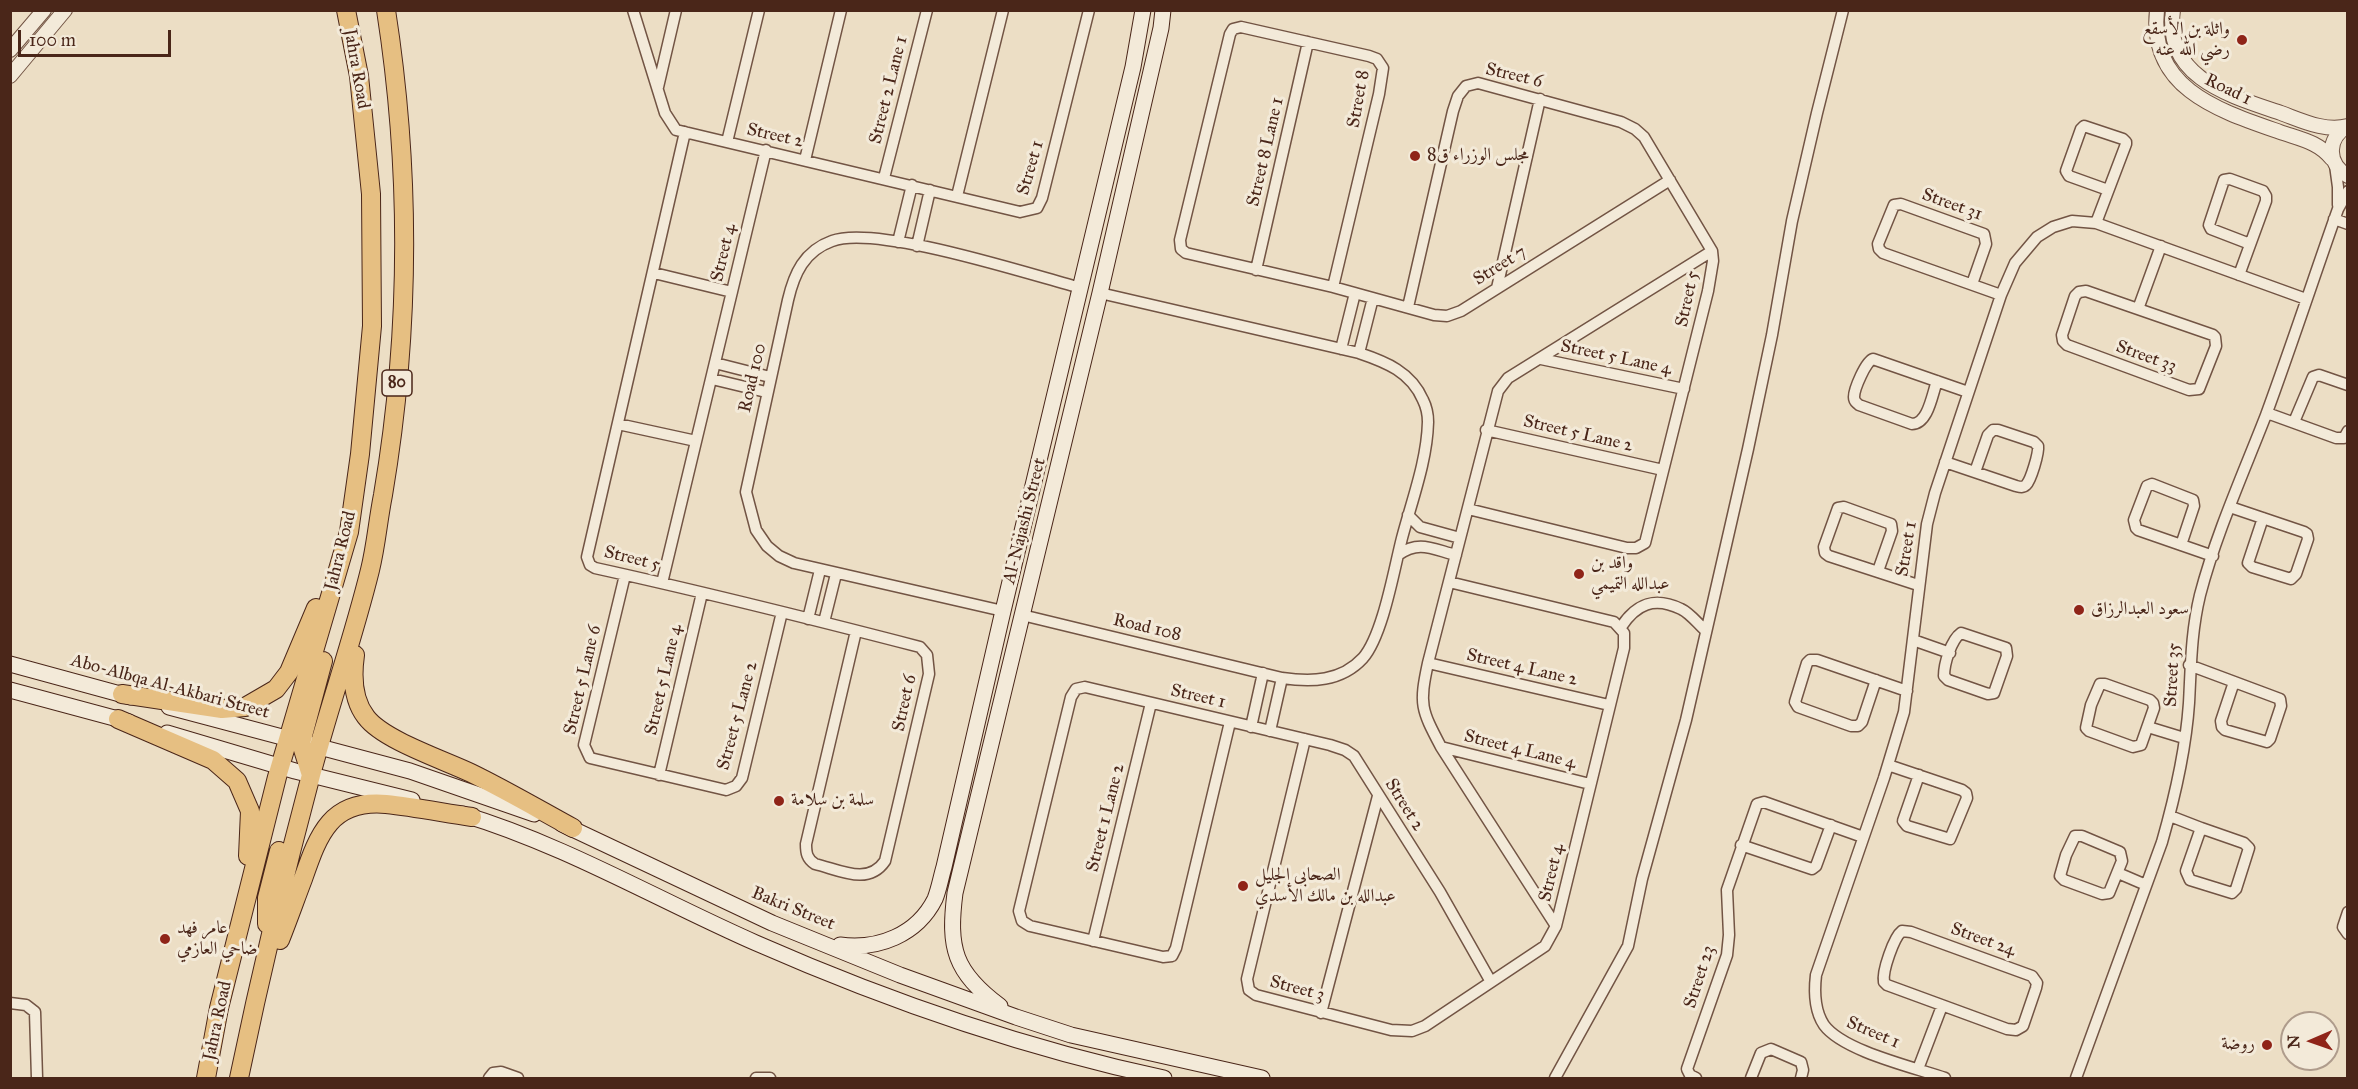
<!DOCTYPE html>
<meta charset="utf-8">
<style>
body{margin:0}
#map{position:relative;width:2358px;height:1089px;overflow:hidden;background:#ecdec5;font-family:"IM FELL Great Primer",serif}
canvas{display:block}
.frame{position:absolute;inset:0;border:12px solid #4a2619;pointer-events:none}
.north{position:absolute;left:2280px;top:1011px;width:60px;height:60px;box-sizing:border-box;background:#f3ead9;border:2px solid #af9c8c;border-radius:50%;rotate:268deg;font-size:16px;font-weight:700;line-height:24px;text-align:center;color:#4a2619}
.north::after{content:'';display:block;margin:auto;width:21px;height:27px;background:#8f2418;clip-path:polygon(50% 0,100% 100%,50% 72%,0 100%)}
.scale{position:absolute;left:18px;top:30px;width:153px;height:27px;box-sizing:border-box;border:3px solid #4a2619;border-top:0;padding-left:8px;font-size:18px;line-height:21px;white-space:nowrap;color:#4a2619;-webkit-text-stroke:4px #f3ead9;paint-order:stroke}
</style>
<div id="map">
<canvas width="2358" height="1089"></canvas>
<div class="frame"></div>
<div class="north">N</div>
<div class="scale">100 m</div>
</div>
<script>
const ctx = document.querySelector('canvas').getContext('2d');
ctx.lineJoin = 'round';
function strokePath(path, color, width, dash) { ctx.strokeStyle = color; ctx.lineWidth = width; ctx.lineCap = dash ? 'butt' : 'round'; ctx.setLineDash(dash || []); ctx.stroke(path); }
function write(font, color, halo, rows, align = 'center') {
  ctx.font = font + ' "IM FELL Great Primer",Amiri,serif'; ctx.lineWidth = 6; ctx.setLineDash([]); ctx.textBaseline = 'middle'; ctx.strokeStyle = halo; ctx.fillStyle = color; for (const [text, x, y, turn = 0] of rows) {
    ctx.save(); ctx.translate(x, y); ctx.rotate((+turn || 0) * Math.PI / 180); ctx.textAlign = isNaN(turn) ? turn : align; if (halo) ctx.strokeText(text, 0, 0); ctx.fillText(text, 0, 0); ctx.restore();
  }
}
const minor = new Path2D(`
 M633 10 665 113 676 130 1020 212 1037 208 1042 198 1089 10
 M658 87 676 10
 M685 132 587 557 590 565 595 568C704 592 812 619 920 647L927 655 929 674 885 861C868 886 840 870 815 864 807 859 806 853 806 844L856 631
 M727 142 759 10
 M805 160 841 10
 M2335 165 2338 187V205
 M884 178 927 10
 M957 196 1003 10
 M2334 219 2348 224
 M2096 223 2126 144V142L2123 139 2084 126 2081 129 2066 171 2069 176 2108 190
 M898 242 912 185
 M917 246 930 190
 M1256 270 1308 42
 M654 273 732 292
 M2239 275 2266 201V196L2263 191 2230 179 2224 180 2209 225 2211 229 2250 244
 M1972 284 1986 244 1984 234 1901 204 1894 205 1878 244 1879 249 1883 253 2001 295
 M1333 287 1379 94 1383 68 1377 59 1369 56 1241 27 1233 29 1230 34 1180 240 1181 249 1186 253 1333 287 1434 315 1447 316 1461 311 1670 180
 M1497 288 1540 99
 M2086 291 2213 335 2215 337 2216 346 2199 389 2189 390 2067 345 2063 341 2062 335 2075 296 2079 292Z
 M1408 307 1453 111 1458 96 1466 86 1478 83 1621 122 1635 129 1644 137 1712 251 1713 261 1708 291 1645 543 1636 548H1627L1468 509
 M2138 309 2161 246
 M1341 349 1355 293
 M1359 353 1373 298
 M1541 359 1684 389
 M715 363 770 377
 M712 379 766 392
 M1937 381C1932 395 1928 424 1912 424L1859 405C1856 402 1854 402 1854 397 1854 389 1866 361 1873 359L1968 392
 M2267 413 2336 438H2344L2348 431
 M2294 422 2313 377 2319 375 2348 385
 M618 424 696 441
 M1486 430 1663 470
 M1945 462 2016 486C2020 487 2023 488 2026 485 2031 480 2039 453 2038 446L2034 442 1998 430H1993L1988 435 1975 472
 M2230 507 2304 532 2307 534 2308 539 2296 574 2291 579 2252 567 2248 563 2263 518
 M1408 515 1420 527 1460 538
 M2181 545 2194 506 2193 500 2152 484 2147 486 2134 520 2136 528 2138 530 2213 556
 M1398 555C1419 540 1432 549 1456 555
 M1878 571 1892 531 1891 524 1844 507 1838 508 1824 547 1825 553 1829 556 1918 585
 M625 575 584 745 590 758 726 790 736 786 742 778 782 612
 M662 583 766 150
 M1003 611 794 563 779 556 767 546 756 530 746 492 788 300C794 274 804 251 832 241 876 224 1031 275 1081 288
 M1022 615 1282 678C1311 682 1341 682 1363 658 1383 635 1394 569 1402 538 1412 500 1427 461 1428 422 1428 415 1426 406 1423 400 1411 372 1386 362 1359 353L1100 293
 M808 619 820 570
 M824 622 836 574
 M1621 627C1636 604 1654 596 1681 609 1690 613 1698 624 1706 631
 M1961 633 2006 648 2007 656 1994 693 1988 694 1948 680 1944 676C1944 664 1951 640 1961 633Z
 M1913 640 1950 653
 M1428 663 1609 705
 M2189 665 2280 699 2281 706 2270 739 2267 742 2225 730 2222 727 2221 721 2234 682
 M1876 680 1862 722 1858 726H1851L1798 707 1795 702 1807 663 1810 660H1817L1907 691
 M2100 684H2105L2150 700 2153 703 2154 708 2141 745 2133 747 2089 731 2086 728 2091 705Z
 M1230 722 1176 948 1172 956 1163 957 1030 926 1022 921 1019 911 1071 697 1076 689 1085 687 1330 745 1345 750 1354 756 1440 892 1491 982
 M1251 727 1263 673
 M2148 727 2184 738
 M1270 731 1282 678
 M1305 739 1247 979 1249 990 1256 995 1391 1030 1412 1031 1425 1026 1545 946 1556 926 1624 648V633L1614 622 1449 582
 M1441 747 1590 784
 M1888 765 1962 790 1966 793 1967 798 1950 839 1907 826 1903 821 1919 775
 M659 775 702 593
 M2170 816 2201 828
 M2201 828 2244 843 2249 848 2236 889 2232 893 2190 880 2186 871Z
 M2075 836H2082L2120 852 2122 861 2109 893 2102 894 2064 880 2060 876 2066 855Z
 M1741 845 1812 869 1816 866 1831 825
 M2118 873 2146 885
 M2348 912 2343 927 2348 934
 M1556 926 1441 747C1421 709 1419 705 1428 663L1498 391 1508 378 1712 251
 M1902 931 1911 932 2032 976 2037 983 2036 988 2023 1026 2016 1030 2007 1029 1887 985 1884 982C1882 971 1894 937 1902 931Z
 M1093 941 1151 703
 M10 1003 26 1005 35 1012 37 1078
 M1321 1013 1378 796
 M1918 1069 1942 1006
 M489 1078 493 1073 501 1072 518 1078
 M756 1078H770
 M1555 1078 1628 946 1642 879 1686 720 1748 449 1772 335 1792 221 1817 113 1843 10
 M1696 1078 1690 1075 1687 1069 1727 955 1729 935 1727 890 1757 804 1764 802 1863 837
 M1751 1078 1761 1053 1771 1049 1801 1062 1803 1070 1801 1078
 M1945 1078C1913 1067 1843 1051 1824 1025 1814 1010 1814 992 1816 975L1884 778 1904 712 1927 524 1935 493 2001 295 2015 263 2037 237 2053 227 2072 221 2096 223 2306 299
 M2076 1078 2162 842C2174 800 2186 747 2189 703 2191 666 2191 632 2200 595 2216 534 2243 474 2266 415 2291 347 2314 277 2338 209L2348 191`);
const tertiary = new Path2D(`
 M2157 10C2148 89 2220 111 2280 132 2300 139 2319 142 2332 159
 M2173 10C2163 78 2231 96 2281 113 2303 121 2325 132 2348 126
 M10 50 44 10
 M10 76 65 10
 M2348 126C2326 138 2327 164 2348 176`);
const secondary = new Path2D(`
 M10 664 131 697
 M10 690 129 722
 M169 707 410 771 534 814
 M167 733 295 771 412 800
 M462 814C565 845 658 900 756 943 888 1001 1023 1048 1164 1078
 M562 824 772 923 900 975 1016 1017 1071 1035 1262 1078
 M840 945C878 950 917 935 935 899 939 889 941 877 944 867L1003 611 1133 67 1143 10
 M1000 1006C954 972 948 948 955 893L1100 293 1161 28 1163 10`);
const trunk = new Path2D(`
 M355 655C352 676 352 699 366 717 383 740 444 760 471 773 506 790 540 810 573 828
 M122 694 222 709 245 707 276 689 289 672 316 608
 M118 719 213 760 237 781 250 811 248 856
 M311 775 301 743 323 661
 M267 924V898L279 851
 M280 940C288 920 295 900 303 879 318 836 330 799 386 804 415 807 444 813 472 817
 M206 1078 219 1008 277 777 349 532 360 454 372 326 371 194 359 76 346 10
 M239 1078C260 977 284 876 311 775 329 707 353 639 370 570 376 546 378 520 383 495 410 335 411 171 386 10`);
const markers = [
 [2242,40,6,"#8f2418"],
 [1415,156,6,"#8f2418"],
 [1579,574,6,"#8f2418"],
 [2079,610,6,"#8f2418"],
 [779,801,6,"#8f2418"],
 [1243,886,6,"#8f2418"],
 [165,939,6,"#8f2418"],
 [2267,1045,6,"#8f2418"]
];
const shields = [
 [397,383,30]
];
const shieldNames = [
 ["80",397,383]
];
const poiNames = [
 ["واثلة بن الأسقع",2230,30,"right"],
 ["رضي الله عنه",2230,51,"right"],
 ["مجلس الوزراء ق8",1427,156],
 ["واقد بن",1591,564],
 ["عبدالله التميمي",1591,585],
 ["سعود العبدالرزاق",2091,610],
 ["سلمة بن سلامة",791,801],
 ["الصحابي الجليل",1255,876],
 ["عبدالله بن مالك الأسدي",1255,897],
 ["عامر فهد",177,929],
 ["ضاحي العازمي",177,950],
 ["روضة",2255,1045,"right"]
];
const streetNames = [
 ["Jahra Road",356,69,80],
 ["Street 6",1514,76,13],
 ["Street 2 Lane 1",889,90,-76],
 ["Road 1",2228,90,26],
 ["Street 8",1359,99,-80],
 ["Street 2",775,136,13],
 ["Street 8 Lane 1",1266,152,-77],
 ["Street 1",1031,168,-74],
 ["Street 31",1952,205,20],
 ["Street 4",724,253,-77],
 ["Street 7",1500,266,-32],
 ["Street 5",1688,299,-78],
 ["Street 33",2146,357,20],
 ["Street 5 Lane 4",1616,358,12],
 ["Road 100",753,378,-77],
 ["Street 5 Lane 2",1578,434,13],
 ["Al-Najashi Street",1025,521,-76],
 ["Street 1",1907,549,-81],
 ["Jahra Road",341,551,-76],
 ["Street 5",632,559,14],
 ["Road 108",1147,628,13],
 ["Street 4 Lane 2",1522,668,13],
 ["Street 35",2173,675,-87],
 ["Street 5 Lane 6",583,680,-77],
 ["Street 5 Lane 4",664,680,-77],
 ["Abo-Albqa Al-Akbari Street",170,687,15],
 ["Street 1",1198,697,13],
 ["Street 6",905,703,-78],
 ["Street 5 Lane 2",738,716,-75],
 ["Street 4 Lane 4",1520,750,14],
 ["Street 2",1404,805,58],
 ["Street 1 Lane 2",1106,818,-76],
 ["Street 4",1552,873,-77],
 ["Bakri Street",793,909,22],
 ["Street 24",1983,940,20],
 ["Street 23",1700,977,-72],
 ["Street 3",1297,989,15],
 ["Jahra Road",218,1021,-78],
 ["Street 1",1873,1033,23]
];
strokePath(minor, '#725444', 13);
strokePath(tertiary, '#725444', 16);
strokePath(secondary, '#4a2619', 17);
strokePath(trunk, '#4a2619', 20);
strokePath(minor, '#f3ead9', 10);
strokePath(tertiary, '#f3ead9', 14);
strokePath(secondary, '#f3ead9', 15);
strokePath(trunk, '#e6bf82', 18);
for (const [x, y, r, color] of markers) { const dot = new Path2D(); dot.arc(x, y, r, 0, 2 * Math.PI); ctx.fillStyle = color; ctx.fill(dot); strokePath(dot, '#f3ead9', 2); }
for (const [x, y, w] of shields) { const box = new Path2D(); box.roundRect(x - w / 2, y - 13, w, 26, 4.5); ctx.fillStyle = '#f3ead9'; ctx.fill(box); strokePath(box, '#4a2619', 1.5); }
write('bold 16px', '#4a2619', null, shieldNames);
write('18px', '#4a2619', '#f3ead9', poiNames, 'left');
write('18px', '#4a2619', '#f3ead9', streetNames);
</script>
